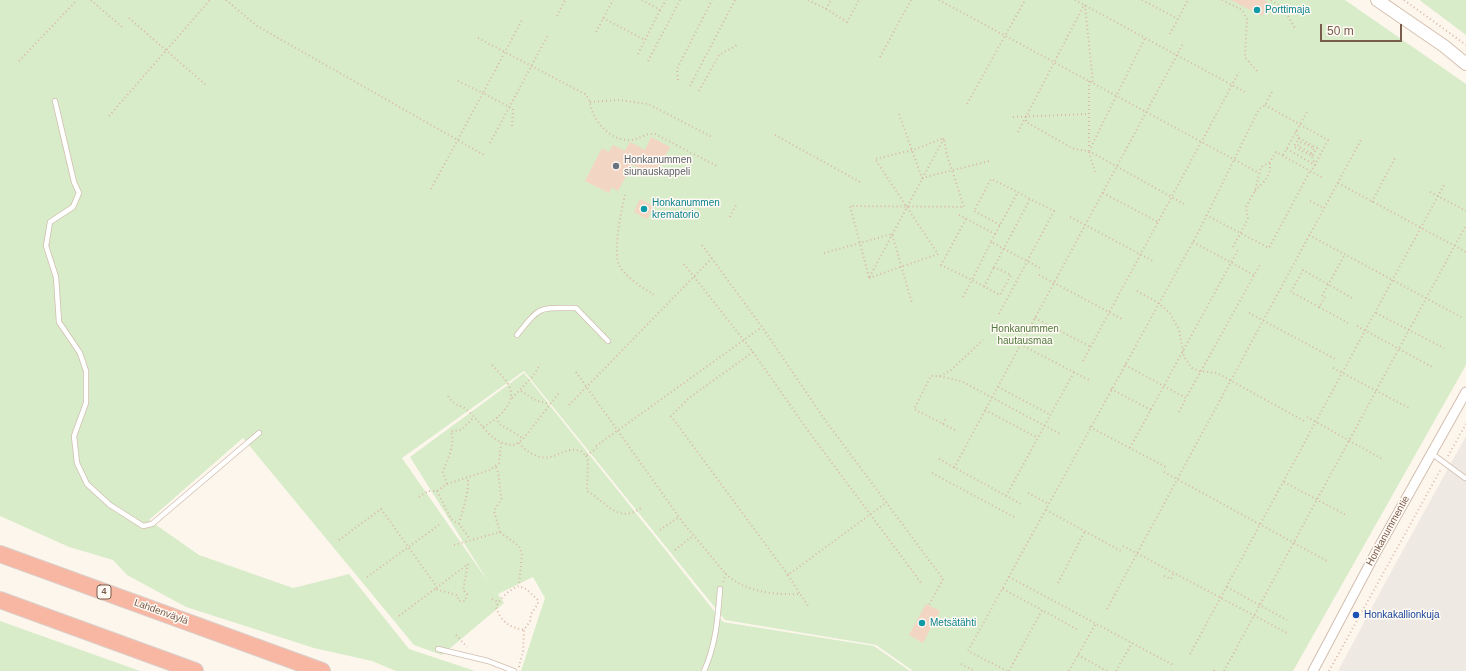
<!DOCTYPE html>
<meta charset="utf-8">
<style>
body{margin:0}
#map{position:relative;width:1466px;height:671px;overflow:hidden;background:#fdf6ec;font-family:Helvetica,sans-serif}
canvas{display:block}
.scale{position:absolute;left:1320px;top:24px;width:82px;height:18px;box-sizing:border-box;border:2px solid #7a5c4d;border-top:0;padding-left:5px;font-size:12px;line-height:14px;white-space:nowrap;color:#7a5c4d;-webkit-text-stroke:3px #fffaf3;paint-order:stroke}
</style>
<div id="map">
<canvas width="1466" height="671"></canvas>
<div class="scale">50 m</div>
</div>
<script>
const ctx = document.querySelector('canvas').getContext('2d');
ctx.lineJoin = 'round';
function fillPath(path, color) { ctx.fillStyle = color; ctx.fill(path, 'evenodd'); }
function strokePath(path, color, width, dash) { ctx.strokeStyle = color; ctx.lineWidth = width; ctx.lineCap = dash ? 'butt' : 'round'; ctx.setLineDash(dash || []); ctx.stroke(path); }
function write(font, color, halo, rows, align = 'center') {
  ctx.font = font + ' Helvetica,sans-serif'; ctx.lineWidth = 3; ctx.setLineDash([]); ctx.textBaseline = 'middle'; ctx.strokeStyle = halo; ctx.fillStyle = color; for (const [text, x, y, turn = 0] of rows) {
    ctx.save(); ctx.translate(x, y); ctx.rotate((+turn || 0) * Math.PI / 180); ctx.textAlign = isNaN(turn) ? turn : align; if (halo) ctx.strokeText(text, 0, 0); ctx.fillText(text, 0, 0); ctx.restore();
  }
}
const industrial = new Path2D(`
 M1466 436V671H1338L1386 581Z`);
const green = new Path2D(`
 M0 0H1345L1466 84V365L1293 671H913L876 645 725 620 524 371 402 458 489 583 410 457 524 373 723 622 874 646 910 671H521L545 598 533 577 498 594 504 603 442 655 414 645 243 438 149 520 199 555 293 588 349 574 409 649 475 671H396L372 661 314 648 186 607 127 575 113 560 69 547 0 516Z
 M1420 0H1466V35L1422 2Z
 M0 621 140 671H0Z`);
const building = new Path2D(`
 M1231 0H1264L1269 3 1262 16Z
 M651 137 670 147 657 172 647 167 645 171 632 165 618 191 612 187 609 193 585 181 602 148 609 152 613 145 625 151 630 142 645 150Z
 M640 199 654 206 647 219 634 212Z
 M926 604 940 611 923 643 909 635Z`);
const path = new Path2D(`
 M91 0 122 27
 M226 0 257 26 484 155
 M642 0 660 10 666 0
 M808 0 826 9 831 0
 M939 0 1259 173
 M1075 0 1245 92
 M1142 0 1178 19
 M1222 0 1242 10 1247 19 1245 57 1257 71
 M1271 0 1284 9 1296 30
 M1404 0 1466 45
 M1085 5 1093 83
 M826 9 847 22 859 0
 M557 16 565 0
 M129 18 206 85
 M603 18 645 40
 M596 32 613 0
 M1170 34 1188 0
 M478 38 585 94C590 99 590 104 592 111 598 125 610 138 626 140 637 142 645 132 655 134L717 166
 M638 54 660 10
 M880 57 911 0
 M19 61 77 0
 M648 61 680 0
 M678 80 677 69 712 0
 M1089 81V148
 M690 86 735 0
 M699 91 719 55 739 44
 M590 102 619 100 648 104 712 137
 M967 104 1025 0
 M1265 105 1328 140 1311 172
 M899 114 922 178 989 161
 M109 116 210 0
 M1026 116V122L1074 149 1089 151 1184 204
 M1013 117 1089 114
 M512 126 513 109 483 93 522 20
 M1296 131 1300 142 1314 148 1311 153 1298 146 1300 142
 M1018 132 1084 5
 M775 135 862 183
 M1299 138 1317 148 1312 156 1294 147Z
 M490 143 548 35
 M1287 149 1315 165 1312 156
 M1089 151 1145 38
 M1089 152 1095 172
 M1283 155 1308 110
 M1338 183 1466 252
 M431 189 483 93 456 80
 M1255 191C1264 181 1271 178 1270 162
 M1430 192 1466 211
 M1103 193 1158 222
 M625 195C621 210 613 251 619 265 626 278 642 287 654 295
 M1310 201 1324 208
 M1372 202 1396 156
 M959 215 995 234 991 242 1042 269
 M1206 215 1269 248 1310 171
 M730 217 736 205
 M1070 217 1153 261
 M966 219 941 265 972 280 991 242
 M1000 225 974 211 991 179 1018 192
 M995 234 1018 192 1030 199
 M1309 235 1461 317
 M1193 242 1254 275
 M702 245 762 327 825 420 943 579 929 605
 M1233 247 1248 219 1246 207 1255 191 1261 167 1270 162 1276 152 1323 178
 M824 253 892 234 912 303
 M684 264 753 352 689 398 671 416 788 575 887 502
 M1039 275 1122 319
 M869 277 850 206 964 207 947 155 944 139
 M869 278 938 254 875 159 913 150 944 138 869 278
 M984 287 994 267
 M1137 291 1157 302 1170 313 1179 330 1184 357 1192 368 1199 371 1217 373 1304 421
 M1322 296 1345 254
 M963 297 972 280 1000 295 1011 275 994 267 1030 199 1054 211 998 316
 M1325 297 1319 307 1348 323
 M1319 307 1291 292 1303 270 1352 298
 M1249 313 1337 360
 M1376 313 1444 348
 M1035 318 1091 347
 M1357 326 1434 368
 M1006 337 1089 380
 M753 352 809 432 922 584
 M1083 361 1239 72
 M492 365C511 385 521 395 497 418
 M1125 365 1186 398 1261 263
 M1333 368 1411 409
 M576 372 684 524 726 574
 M940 376 950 371 983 340
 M998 387 1051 415
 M1111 389 1151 410
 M521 391 537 401 550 404
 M448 396C457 409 460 403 468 411 484 425 491 445 515 445L523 439 559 393
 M512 398 534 375 540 364
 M569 405 712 258
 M985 410 1038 438
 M1179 412 1186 398
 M1307 417 1384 460
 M943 424 946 418
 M483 427 497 418 499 424 517 434 523 439
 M1090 427 1166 467
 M955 430 914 409 931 376C936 375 957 380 963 382L1060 434
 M519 443C525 451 539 460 550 457 563 454 566 447 581 451L586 456 597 448
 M596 446 762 327
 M1130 448 1238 250
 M586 456 588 461 587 491C606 502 618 524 641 508
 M1448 456 1466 424
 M939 459 1021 504
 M496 467C501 478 498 487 502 498L494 511 500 532
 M954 468 1184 42
 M1164 472 1329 562
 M932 473 1014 517
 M1284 482 1346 515
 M447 484 443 472C447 459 456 445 451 431L461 430 474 417
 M437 491 451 519 459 524 470 539
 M1028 493 1049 504
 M1006 496 1074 372
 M419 497 428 491H437L447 484 490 470 499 463 501 443
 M1046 510 1121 551
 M459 524C463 508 469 494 468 477
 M660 530 679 517
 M339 540 381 509 437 587
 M454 545 500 532 519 546 522 554 519 586
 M1123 546 1289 634
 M675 550 694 535
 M468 564 463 590 467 594 465 601H459L457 595 435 589Z
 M788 575 800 594
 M1164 576 1171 579 1174 573
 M367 577 439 525
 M1009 577 1173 665
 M723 582 726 574C745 592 775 595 800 594L809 607
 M1058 583 1085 531
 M1227 587 1287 620
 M1003 589 1042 610
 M492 599 498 602
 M1107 609 1362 138
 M399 616 435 589
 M456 635 467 647
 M1190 654 1445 183
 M1078 655 1107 671
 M961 664 975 671
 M519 667 523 651 524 630 530 621 531 614 538 604V600L526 589 519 586C510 589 500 598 496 607 501 622 509 627 524 630
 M1007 671 968 651 1200 229 1259 109 1265 105 1273 90
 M1009 671 1042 610 1078 630
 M1069 671 1096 623
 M1116 671 1132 643
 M1214 671 1216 668
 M1224 671 1466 225
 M1329 671 1441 469`);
const lane = new Path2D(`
 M55 101 74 182 79 193 73 207 50 222 46 246 56 277 59 322 80 353 86 371V403L74 436 77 463 87 484 110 505 143 526 152 524 259 433
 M517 335C541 305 538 308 576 308L608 341
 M1431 453 1465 478
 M438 649 488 661 514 671
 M704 671C716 645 718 617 720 589`);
const street = new Path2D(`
 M1313 671 1375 554 1466 392`);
const secondary = new Path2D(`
 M1377 0 1444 46 1466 64`);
const highway = new Path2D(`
 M0 554 322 671
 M0 600 195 671`);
const markers = [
 [1257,10,4,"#0f9aa8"],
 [616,166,4,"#6b7280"],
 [644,209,4,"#0f9aa8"],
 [1356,615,4,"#1a4fb4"],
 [922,623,4,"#0f9aa8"]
];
const shields = [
 [104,592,14]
];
const shieldNames = [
 ["4",104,592]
];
const cultureNames = [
 ["Porttimaja",1265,10],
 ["Honkanummen",652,203],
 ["krematorio",652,215],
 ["Metsätähti",930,623]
];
const worshipNames = [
 ["Honkanummen",624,160],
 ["siunauskappeli",624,172]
];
const parkNames = [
 ["Honkanummen",1025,329],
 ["hautausmaa",1025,341]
];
const streetNames = [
 ["Honkanummentie",1388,531,-61],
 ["Lahdenväylä",161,612,20]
];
const transitNames = [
 ["Honkakallionkuja",1364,615]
];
fillPath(industrial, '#efe9e4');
fillPath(green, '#d8ecc9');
fillPath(building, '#f3d5c3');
strokePath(lane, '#d1beb0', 6);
strokePath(street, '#d1beb0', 11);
strokePath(secondary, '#d6c0b0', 14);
strokePath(highway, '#dad1cd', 18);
strokePath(path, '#d9b8a5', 2, [1, 3]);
strokePath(lane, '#fff', 4.5);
strokePath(street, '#fff', 9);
strokePath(secondary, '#fff', 12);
strokePath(highway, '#f7b7a3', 16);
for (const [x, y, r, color] of markers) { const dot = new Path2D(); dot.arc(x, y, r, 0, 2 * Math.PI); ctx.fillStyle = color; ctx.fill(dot); strokePath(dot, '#fffaf3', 1.5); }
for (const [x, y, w] of shields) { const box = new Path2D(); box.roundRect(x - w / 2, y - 7, w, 14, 3); ctx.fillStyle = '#fffaf3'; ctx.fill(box); strokePath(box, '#7a5c4d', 1); }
write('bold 9px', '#7a5c4d', null, shieldNames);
write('10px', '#0d838f', '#fffaf3', cultureNames, 'left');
write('10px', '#5b616d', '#fffaf3', worshipNames, 'left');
write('10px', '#537a41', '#fffaf3', parkNames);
write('10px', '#7a5c4d', '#fffaf3', streetNames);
write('10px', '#164399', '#fffaf3', transitNames, 'left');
</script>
